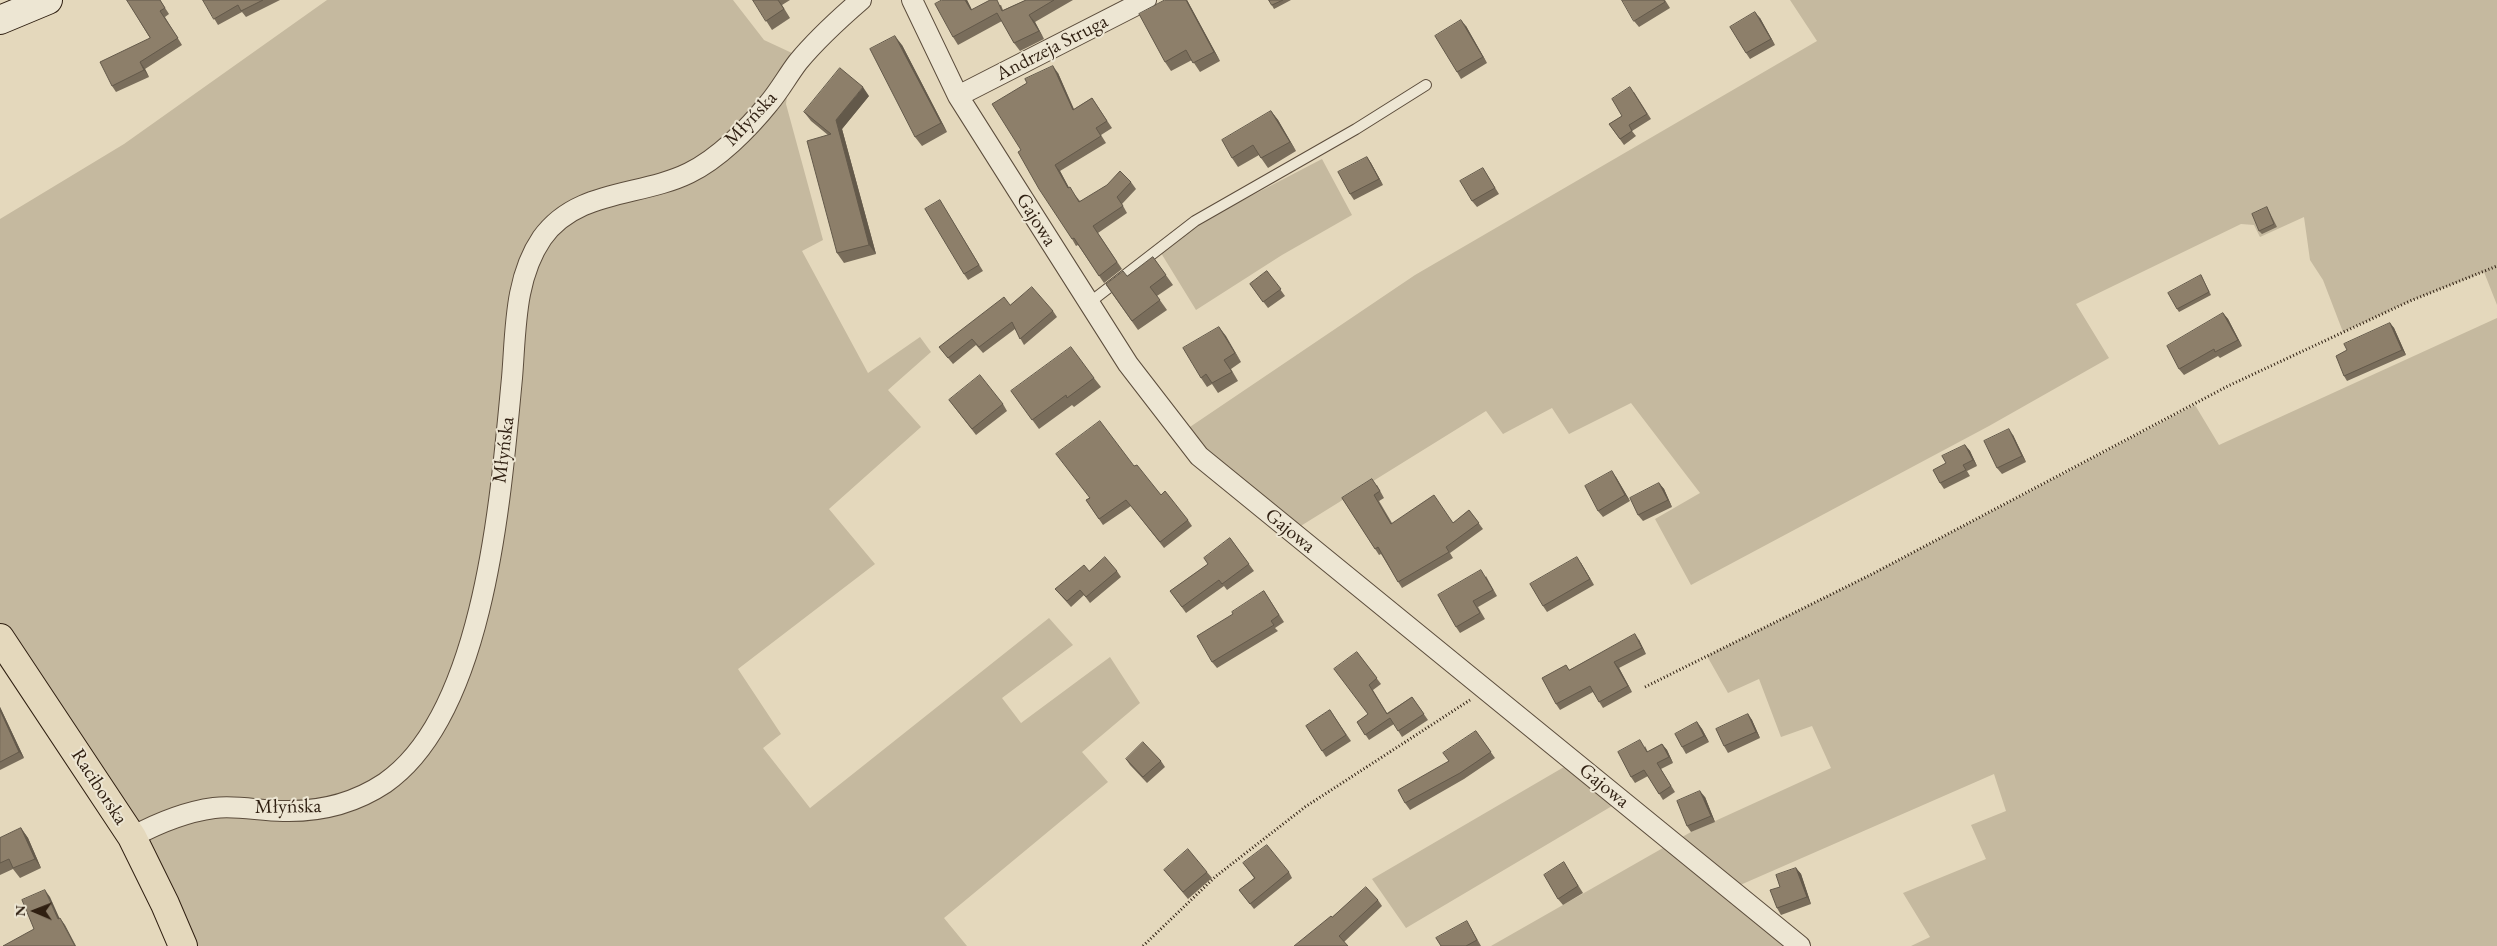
<!DOCTYPE html>
<meta charset="utf-8">
<style>
body{margin:0}
#map{position:relative;width:2497px;height:946px;overflow:hidden;background:#e4d8bc;font-family:"EB Garamond",serif}
canvas{display:block}
.north{position:absolute;left:10px;top:886px;width:50px;height:50px;-webkit-text-stroke:4px #ede6d3;paint-order:stroke;rotate:271deg;font-size:14px;font-weight:700;line-height:20px;text-align:center;color:#2f1f11}
.north::after{content:'';display:block;margin:auto;width:18px;height:22px;background:#2f1f11;clip-path:polygon(50% 0,100% 100%,50% 72%,0 100%)}
</style>
<div id="map">
<canvas width="2497" height="946"></canvas>
<div class="north">N</div>
</div>
<script>
const ctx = document.querySelector('canvas').getContext('2d');
ctx.lineJoin = 'round';
function fillPath(path, color) { ctx.fillStyle = color; ctx.fill(path, 'evenodd'); }
function strokePath(path, color, width, dash) { ctx.strokeStyle = color; ctx.lineWidth = width; ctx.lineCap = dash ? 'butt' : 'round'; ctx.setLineDash(dash || []); ctx.stroke(path); }
function write(font, color, halo, rows, align = 'center') {
  ctx.font = font + ' "EB Garamond",serif'; ctx.lineWidth = 4; ctx.setLineDash([]); ctx.textBaseline = 'middle'; ctx.strokeStyle = halo; ctx.fillStyle = color; for (const [text, x, y, turn = 0] of rows) {
    ctx.save(); ctx.translate(x, y); ctx.rotate((+turn || 0) * Math.PI / 180); ctx.textAlign = isNaN(turn) ? turn : align; if (halo) ctx.strokeText(text, 0, 0); ctx.fillText(text, 0, 0); ctx.restore();
  }
}
const green = new Path2D(`
 M327 0H733L764 40 792 53 786 104 823 240 802 251 868 373 920 337 931 352 888 390 921 427 829 509 875 564 738 669 781 734 763 748 810 808 1049 618 1073 645 1002 698 1021 723 1110 657 1140 703 1082 752 1108 782 944 918 967 946H180L0 638V219L124 144Z
 M1790 0H2497V305L2484 272 2410 301 2343 332 2323 280 2310 260 2304 217 2260 237 2254 225 2241 224 2076 304 2109 358 1989 426 1691 585 1655 519 1700 493 1631 403 1569 434 1552 408 1503 434 1486 411 1291 532 1181 433 1415 275 1817 41Z
 M1322 159 1352 215 1282 255 1196 310 1161 253 1199 223Z
 M2497 318V946H1911L1930 937 1903 893 1986 859 1971 825 2006 811 1994 774 1731 889 1800 946H1491L1691 832 1831 768 1812 726 1781 737 1759 679 1728 693 1707 656 1874 573 2195 405 2219 445Z
 M1564 767 1612 806 1406 928 1372 879Z`);
const path = new Path2D(`
 M1645 687 1874 573 2228 386 2410 301 2497 266
 M1143 946 1215 877 1305 807 1470 700`);
const lane = new Path2D(`
 M1089 303 1195 221 1356 129 1426 85`);
const street = new Path2D(`
 M912 0 958 96 1027 205 1128 364 1199 456 1800 946
 M958 96 1146 0
 M132 837C158 823 184 812 214 808 237 805 260 811 283 811 320 812 355 803 385 783 486 713 501 492 512 378 516 331 514 279 542 238 577 189 640 197 689 173 718 159 748 129 769 103 780 90 788 75 798 62 817 39 839 19 861 0`);
const secondary = new Path2D(`
 M0 20 48 0`);
const primary = new Path2D(`
 M0 638 132 837 165 904 183 946`);
const wall = new Path2D(`
 M127 0H160L169 14 165 17 182 45 145 69 149 77 116 92 112 86 150 38Z
 M203 0H280L246 17 242 12 218 25Z
 M753 0H790L782 5 790 18 772 30Z
 M942 0H967L972 10 1001 5 1003 10 1026 0H1073L1035 22 1044 39 1020 51 1014 43 1002 21 958 45 953 37Z
 M1187 0 1220 61 1200 72 1192 60 1171 71 1165 62Z
 M1269 0H1291L1274 9Z
 M1665 0 1670 8 1639 27 1634 21Z
 M1760 18 1775 45 1750 59 1746 53Z
 M1466 26 1487 63 1461 79 1457 72Z
 M902 45 947 132 922 146 915 137Z
 M1058 73 1074 109 1092 98 1112 128 1101 135 1106 143 1060 171 1069 188 1080 201 1131 182 1136 189 1122 204 1127 213 1098 233 1122 269 1104 283 1078 245 1076 246 1072 239 1021 150Z
 M1634 92 1651 119 1632 131 1636 136 1624 145 1609 124 1622 116Z
 M869 96 842 129 876 254 844 263 837 253 828 135 811 121 804 112Z
 M1271 111 1278 120 1296 151 1268 168 1259 155 1238 167 1232 158Z
 M1367 157 1371 163 1383 185 1354 200 1350 194Z
 M1483 168 1499 194 1477 207 1472 201Z
 M944 207 983 271 968 280 964 274Z
 M2267 207 2277 227 2262 234 2259 231Z
 M1153 257 1173 285 1157 296 1167 310 1138 330 1106 285 1127 276Z
 M1267 271 1285 296 1268 308 1250 284Z
 M2201 275 2211 295 2179 312 2177 309Z
 M1010 305 1053 311 1057 317 1024 345 1015 329 983 353 976 345 953 364 939 347Z
 M2223 313 2228 319 2242 346 2220 358 2218 356 2184 375 2179 369Z
 M2390 323 2394 328 2406 355 2347 381 2344 376 2347 350Z
 M1219 327 1241 362 1231 369 1238 381 1218 393 1212 384 1207 387 1201 378Z
 M1094 378 1101 387 1074 407 1072 405 1039 429 1011 391Z
 M949 400 1003 404 1007 411 976 435Z
 M2013 435 2026 462 2002 474 1997 468Z
 M1965 445 1970 451 1977 466 1967 471 1970 476 1944 489 1940 483 1946 463Z
 M1134 466 1161 495 1188 520 1192 526 1164 548 1131 506 1103 525 1086 500Z
 M1616 477 1630 501 1603 517 1598 511Z
 M1659 483 1664 489 1672 507 1643 521 1638 515Z
 M1377 485 1384 498 1379 501 1392 523H1453L1469 510 1483 529 1450 553 1453 558 1402 588 1381 554 1379 555 1342 498Z
 M1230 538 1254 571 1227 590 1224 586 1186 613 1170 591 1208 564Z
 M1581 563 1594 585 1547 612 1543 606Z
 M1089 571H1117L1121 577 1090 603 1084 595 1071 607 1055 589Z
 M1486 576 1497 596 1478 607 1485 619 1460 633 1456 627Z
 M1264 591 1284 622 1275 628 1278 631 1217 668 1212 662 1233 614Z
 M1639 640 1646 654 1619 668 1632 692 1603 708 1593 692 1560 710 1556 704 1566 665 1569 670Z
 M1357 652 1381 684 1373 690 1387 713 1412 697 1428 720 1402 737 1394 724 1369 740 1357 722 1368 714Z
 M0 707 24 758 0 770Z
 M1330 710 1351 741 1326 757 1306 726Z
 M1748 714 1752 720 1760 738 1728 753 1724 746Z
 M1697 722 1702 729 1709 742 1686 754 1682 747Z
 M1476 731 1495 758 1464 779 1410 810 1405 803 1449 761Z
 M1662 744 1667 750 1673 763 1661 769 1675 792 1663 800 1648 776 1635 783 1631 777 1645 746 1648 752Z
 M1126 759 1161 761 1165 767 1147 783 1130 765Z
 M1705 797 1715 822 1691 832 1687 826Z
 M21 828 28 838 41 868 20 878 13 869 0 875V838Z
 M1243 863 1289 872 1292 878 1254 909 1239 890 1254 878Z
 M1796 868 1801 874 1811 904 1781 915 1777 908 1780 887Z
 M1568 869 1583 893 1563 905 1558 899Z
 M1164 870 1207 872 1212 878 1188 899Z
 M1378 900 1382 906 1344 942 1295 946 1332 917Z
 M1471 928 1481 946H1441Z`);
const shadedWall = new Path2D(`
 M965 0H967L976 18 971 10Z
 M1186 0H1187L1220 61 1214 52Z
 M1755 12 1760 18 1775 45 1771 39Z
 M1029 15 1035 22 1044 39Z
 M1461 20 1466 26 1487 63 1483 57Z
 M895 36 902 45 947 132 941 123Z
 M140 62 145 69 149 77 144 70Z
 M1053 66 1058 73 1077 117 1073 110Z
 M863 87 869 96 842 129 876 254 869 245 836 120Z
 M1271 111 1278 120 1296 151 1290 142Z
 M1367 157 1371 163 1383 185 1379 179Z
 M1055 165 1060 171 1073 195 1068 188Z
 M2223 313 2228 319 2242 346 2238 340Z
 M2390 323 2394 328 2406 355 2402 350Z
 M1219 327 1226 336 1241 362 1235 353Z
 M2009 429 2013 435 2026 462 2022 456Z
 M1965 445 1970 451 1977 466 1973 460Z
 M1612 471 1616 477 1630 501 1625 495Z
 M1659 483 1664 489 1672 507 1668 500Z
 M1577 557 1581 563 1594 585 1590 579Z
 M1635 634 1639 640 1646 654 1642 648Z
 M1614 662 1619 668 1632 692 1628 686Z
 M0 707 24 758 19 752 0 710Z
 M1748 714 1752 720 1760 738 1756 732Z
 M1697 722 1702 729 1709 742 1704 736Z
 M1662 744 1667 750 1673 763 1669 757Z
 M1700 791 1705 797 1715 822 1711 816Z
 M21 828 28 838 41 868 35 859Z
 M1796 868 1801 874 1811 904 1807 897Z
 M45 890 50 897 63 926 58 919Z
 M60 918 65 925 76 946H75Z`);
const building = new Path2D(`
 M127 0H160L165 8 160 11 178 38 140 62 144 70 112 86 100 62 150 38Z
 M203 0H263L241 11 238 5 214 19Z
 M753 0H778L784 9 766 21Z
 M942 0H965L971 10 990 0H997L1002 11 1026 0H1054L1029 15 1039 31 1014 43 997 13 953 37 935 4Z
 M1165 0H1186L1214 52 1193 63 1186 50 1165 62 1139 14Z
 M1269 0H1283L1272 5Z
 M1622 0H1664L1665 2 1634 21Z
 M1755 12 1771 39 1746 53 1730 27Z
 M1461 20 1483 57 1457 72 1435 36Z
 M895 36 941 123 915 137 870 49Z
 M1053 66 1073 110 1092 98 1107 121 1096 128 1101 136 1055 165 1068 188 1070 187 1079 202 1107 185 1120 171 1131 182 1117 197 1123 206 1093 226 1117 262 1099 276 1074 238 1072 239 1039 189 1018 152 1021 150 992 104 1027 83 1025 79Z
 M840 68 863 87 836 120 869 245 837 253 807 141 831 134 804 112Z
 M1630 87 1647 114 1629 125 1632 131 1620 139 1609 124 1622 116 1612 99Z
 M1271 111 1290 142 1261 158 1253 145 1232 158 1222 140Z
 M1367 157 1379 179 1350 194 1338 172Z
 M1483 168 1495 188 1472 201 1460 181Z
 M940 200 979 265 964 274 925 209Z
 M2267 207 2274 224 2259 231 2252 214Z
 M1153 257 1166 275 1150 287 1160 300 1132 321 1106 284 1123 271 1127 276Z
 M1267 271 1281 289 1263 302 1250 284Z
 M2201 275 2209 292 2177 309 2168 293Z
 M1032 287 1053 311 1020 339 1012 322 979 347 972 339 948 358 939 347 1004 297 1010 305Z
 M2223 313 2238 340 2215 352 2214 349 2179 369 2167 346Z
 M2390 323 2402 350 2344 376 2336 356 2347 350 2344 344Z
 M1219 327 1235 353 1224 360 1232 372 1212 383 1206 374 1201 378 1183 348Z
 M1071 347 1094 378 1067 398 1066 395 1032 420 1011 391Z
 M980 375 1003 404 972 429 949 400Z
 M1100 421 1134 466 1137 465 1161 495 1165 491 1188 520 1160 542 1126 500 1099 519 1086 500 1090 498 1056 454Z
 M2009 429 2022 456 1997 468 1984 441Z
 M1965 445 1973 460 1963 465 1966 470 1940 483 1933 470 1946 463 1942 456Z
 M1612 471 1625 495 1598 511 1585 486Z
 M1372 479 1380 491 1374 495 1391 524 1434 495 1453 523 1469 510 1479 523 1446 547 1449 552 1398 582 1378 547 1375 549 1342 498Z
 M1659 483 1668 500 1638 515 1630 498Z
 M1230 538 1249 564 1222 584 1219 580 1182 607 1170 591 1208 564 1204 558Z
 M1105 557 1117 571 1086 597 1080 590 1067 601 1055 589 1084 565 1089 571Z
 M1577 557 1590 579 1543 606 1530 584Z
 M1481 570 1493 590 1473 601 1480 613 1456 627 1438 595Z
 M1264 591 1279 615 1271 621 1274 625 1212 662 1197 636 1233 614 1232 612Z
 M1635 634 1642 648 1614 662 1628 686 1599 702 1590 686 1556 704 1542 678 1566 665 1569 670Z
 M1357 652 1377 678 1369 685 1387 714 1412 697 1424 714 1398 731 1390 718 1365 735 1357 722 1368 714 1334 669Z
 M0 710 19 752 0 762Z
 M1330 710 1346 735 1322 751 1306 726Z
 M1748 714 1756 732 1724 746 1716 729Z
 M1697 722 1704 736 1682 747 1675 734Z
 M1476 731 1491 752 1460 773 1405 803 1398 790 1449 761 1443 753Z
 M1640 740 1647 752 1662 744 1669 757 1657 763 1671 786 1659 794 1644 770 1631 777 1618 752Z
 M1143 742 1161 761 1143 777 1126 759Z
 M1700 791 1711 816 1687 826 1677 801Z
 M21 828 35 859 13 868 9 859 0 863V838Z
 M1267 845 1289 872 1250 904 1239 890 1255 878 1243 863Z
 M1188 849 1207 872 1183 892 1164 870Z
 M1564 862 1578 886 1558 899 1544 875Z
 M1796 868 1807 897 1777 908 1770 890 1780 887 1776 875Z
 M1366 887 1378 900 1339 936 1348 946H1294L1331 916 1332 917Z
 M45 890 58 919 60 918 75 946H3L34 929 22 900Z
 M1467 921 1477 940 1466 946H1441L1436 938Z`);
const streetNames = [
 ["Andrzeja Struga",1052,48,-27],
 ["Młyńska",751,119,-47],
 ["Gajowa",1036,220,58],
 ["Młyńska",504,450,-83],
 ["Gajowa",1290,531,39],
 ["Gajowa",1604,786,39],
 ["Raciborska",99,787,57],
 ["Młyńska",288,807,-1]
];
fillPath(green, '#c5b99f');
strokePath(lane, '#5c4d3c', 12);
strokePath(street, '#5c4d3c', 22);
strokePath(secondary, '#2f1f11', 30);
strokePath(primary, '#2f1f11', 30);
strokePath(path, '#2f1f11', 3, [1, 2.5]);
strokePath(lane, '#ede6d3', 10);
strokePath(street, '#ede6d3', 20);
strokePath(secondary, '#ede6d3', 28);
strokePath(primary, '#e4d8bc', 28);
fillPath(wall, '#796d5b');
fillPath(shadedWall, '#63594a');
fillPath(building, '#8d7f6a');
strokePath(building, '#63594a', 1);
write('20px', '#2f1f11', '#ede6d3', streetNames);
</script>
